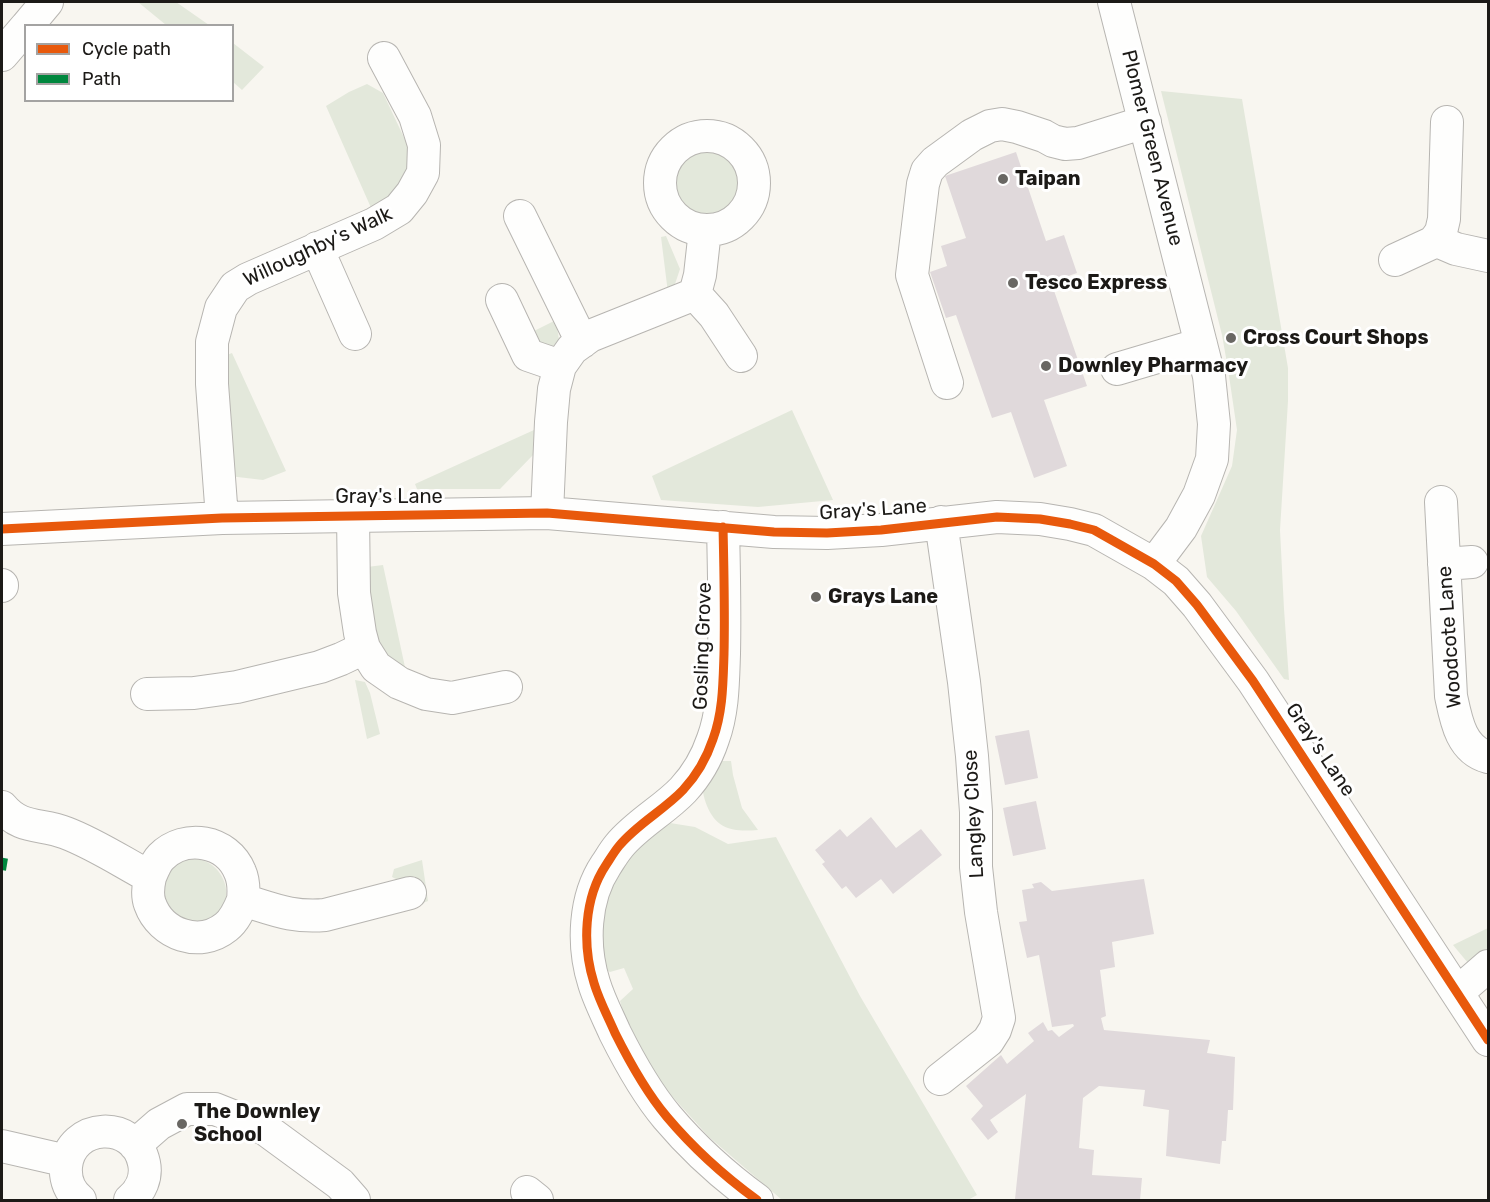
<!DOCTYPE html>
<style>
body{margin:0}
#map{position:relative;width:1490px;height:1202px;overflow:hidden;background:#f8f6f0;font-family:Rubik,sans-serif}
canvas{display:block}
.frame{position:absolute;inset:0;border:3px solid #1c1a17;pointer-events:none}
.legend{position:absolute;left:24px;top:24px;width:210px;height:78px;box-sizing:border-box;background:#fff;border:2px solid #a4a3a2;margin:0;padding:8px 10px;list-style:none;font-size:18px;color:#1c1a17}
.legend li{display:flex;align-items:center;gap:12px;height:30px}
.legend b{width:30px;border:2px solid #a4a3a2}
</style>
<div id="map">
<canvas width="1490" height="1202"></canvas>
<div class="frame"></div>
<ul class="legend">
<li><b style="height:8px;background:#e8590c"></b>Cycle path</li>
<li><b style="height:8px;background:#00873e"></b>Path</li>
</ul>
</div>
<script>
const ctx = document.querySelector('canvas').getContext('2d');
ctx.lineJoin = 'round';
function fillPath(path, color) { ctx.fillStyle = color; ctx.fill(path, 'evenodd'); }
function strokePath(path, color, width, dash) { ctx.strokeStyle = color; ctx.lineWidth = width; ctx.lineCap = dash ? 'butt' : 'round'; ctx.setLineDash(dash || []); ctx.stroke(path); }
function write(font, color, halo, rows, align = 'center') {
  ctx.font = font + ' Rubik,sans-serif'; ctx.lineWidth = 6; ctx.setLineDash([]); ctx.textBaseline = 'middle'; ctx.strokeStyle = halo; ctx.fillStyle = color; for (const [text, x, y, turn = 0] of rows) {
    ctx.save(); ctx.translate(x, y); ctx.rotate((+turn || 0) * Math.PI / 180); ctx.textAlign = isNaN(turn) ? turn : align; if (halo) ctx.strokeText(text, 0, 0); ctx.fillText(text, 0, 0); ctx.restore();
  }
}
const green = new Path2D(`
 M138 2H176L209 25H166Z
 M233 43 264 67 242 90 233 82Z
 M367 84 383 93 408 146 409 168 399 188 382 207 372 210 326 106 349 92Z
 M1161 91 1242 99 1288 368V401L1280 530 1284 609 1289 680 1284 679 1236 611 1207 577 1201 536 1232 466 1237 430 1228 369 1222 335Z
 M667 186a36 36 0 1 1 72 0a36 36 0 1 1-72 0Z
 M666 236 680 269 674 287 668 293 661 237Z
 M556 320 559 340 544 356 532 332Z
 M232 353 286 471 263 480 229 476 219 358Z
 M792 410 833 500 758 507 661 500 652 476Z
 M534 430 533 455 500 489H417L415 484Z
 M383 565 408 681 371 639 367 567Z
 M355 680 365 682 370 693 380 734 367 739Z
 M716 758 721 761H731L733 775 742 808 758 830C734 832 717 830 707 806 704 798 702 791 703 783 704 775 712 765 716 758Z
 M670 823 695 827 728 844 776 837 860 996 977 1195 968 1200H782L709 1137 660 1083 624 1015 620 1001 633 989 624 968 610 972 604 969 598 939 603 896 633 849Z
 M183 859C192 859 199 858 207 862 221 869 230 887 225 902 223 909 217 916 213 922L170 923 157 882 163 872Z
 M422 860 428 901 420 904 402 882 392 877 394 869Z
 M1488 928V953L1468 963 1453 945Z`);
const building = new Path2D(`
 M1016 152 1046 241 1064 235 1077 273 1051 282 1087 386 1044 400 1067 466 1034 478 1011 412 992 418 956 315 946 318 930 272 947 266 941 246 966 238 945 176Z
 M1029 730 1038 778 1005 785 995 736Z
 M1036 801 1046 849 1013 856 1003 808Z
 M871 817 896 848 921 829 942 855 893 894 881 879 856 898 846 886 842 889 822 864 825 862 815 850 840 829 847 837Z
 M1144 879 1154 934 1112 942 1115 967 1100 970 1106 1016 1101 1018 1104 1030 1210 1040 1207 1053 1235 1057 1233 1110H1228L1226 1141H1222L1220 1164 1166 1156 1169 1110 1143 1106 1145 1090 1099 1086 1083 1098 1079 1148 1094 1150 1092 1175 1142 1178 1140 1200H1033L1015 1199 1026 1094 990 1120 998 1132 988 1140 971 1119 983 1106 966 1086 1001 1055 1007 1064 1034 1041 1028 1033 1043 1022 1048 1031 1052 1030 1059 1037 1074 1026 1073 1024 1052 1027 1039 955 1027 958 1019 922 1027 921 1022 890 1034 888 1032 884 1041 882 1052 891Z`);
const minor = new Path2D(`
 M1114 2 1209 376 1214 424 1212 459 1199 495 1181 528 1154 564
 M27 26 47 2
 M2 55 26 27
 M660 183a47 47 0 1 1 94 0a47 47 0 1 1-94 0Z
 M520 216 582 342
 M1435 240 1456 249 1488 256
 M317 248 355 334
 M1395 260 1434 242 1441 232 1444 219 1447 122
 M695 294 714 315 741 356
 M502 300 528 355 560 366
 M1117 369 1201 344
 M947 383 912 275 923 184 927 171 935 162 972 135 990 126 1002 124 1017 127 1044 136 1053 141 1065 144 1078 143 1145 122
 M1441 502 1451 696C1456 720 1461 750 1488 757
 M547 513 551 422 554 389 560 366 572 349 590 336 695 294 700 275 705 230
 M353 515 354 593 360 633 364 648 376 667 399 683 426 694 452 698 506 687
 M222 518 212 384V342L221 308 235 287 248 279 374 224 399 209 412 193 423 173 424 145 415 116 384 58
 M723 527C724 570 725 612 724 654 723 683 723 712 713 739 707 757 696 776 683 790 664 810 637 824 619 846 614 852 610 859 606 865 584 898 582 945 594 983 599 1000 608 1017 615 1033 630 1063 646 1092 667 1117 694 1149 724 1176 757 1200
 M2 529 222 518 547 513 774 532 827 533 881 530 997 517 1040 519 1070 524 1094 530 1154 564 1176 581 1197 605 1253 681 1488 1040
 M1444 564 1472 562
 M2 585V586
 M147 694 194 693 237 687 320 667 341 659 364 648
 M2 807C21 830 41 823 66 833 95 844 122 862 150 877 153 870 156 862 161 857 185 833 227 840 240 872 244 881 244 890 243 900 273 909 292 918 325 915L410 893
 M150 877C148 886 147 896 150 904 161 935 200 948 226 927 235 920 239 910 243 900
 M1458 992 1488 966
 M940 1079 988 1041 995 1030 999 1018 981 912 976 867V812L972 756 964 682 941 522
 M135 1145 159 1124 187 1109H215L265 1129 340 1184 354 1200
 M2 1146 67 1161
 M527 1192 537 1200
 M80 1200C70 1192 65 1180 66 1167 70 1122 135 1119 144 1163 147 1177 141 1191 130 1200`);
const quiet = new Path2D(`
 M2 870 4 858`);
const cycleway = new Path2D(`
 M723 527C724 570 725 612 724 654 723 683 723 712 713 739 707 757 696 776 683 790 664 810 637 824 619 846 614 852 610 859 606 865 584 898 582 945 594 983 599 1000 608 1017 615 1033 630 1063 646 1092 667 1117 694 1149 724 1176 757 1200
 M2 529 222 518 547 513 774 532 827 533 881 530 997 517 1040 519 1070 524 1094 530 1154 564 1176 581 1197 605 1253 681 1488 1040`);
const markers = [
 [1003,179,6,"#696763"],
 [1013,283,6,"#696763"],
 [1231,338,6,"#696763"],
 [1046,366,6,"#696763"],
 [816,597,6,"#696763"],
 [182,1124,6,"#696763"]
];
const streetNames = [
 ["Plomer Green Avenue",1152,148,76],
 ["Willoughby's Walk",318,247,-25],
 ["Gray's Lane",389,497],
 ["Gray's Lane",873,510,-4],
 ["Woodcote Lane",1450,637,-94],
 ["Gosling Grove",703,646,-88],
 ["Gray's Lane",1320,750,56],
 ["Langley Close",974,814,-93]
];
const poiNames = [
 ["Taipan",1015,179],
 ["Tesco Express",1025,283],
 ["Cross Court Shops",1243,338],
 ["Downley Pharmacy",1058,366],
 ["Grays Lane",828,597],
 ["The Downley",194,1112],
 ["School",194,1135]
];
fillPath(green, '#e3e8db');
fillPath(building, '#e0d9db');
strokePath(minor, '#b7b5b1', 34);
strokePath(minor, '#fefefd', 32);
strokePath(quiet, '#00873e', 8, [15, 8]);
strokePath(cycleway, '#e8590c', 9);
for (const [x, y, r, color] of markers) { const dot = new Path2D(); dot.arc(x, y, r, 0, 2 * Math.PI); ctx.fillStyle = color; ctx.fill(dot); strokePath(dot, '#fff', 2); }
write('20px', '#1c1a17', '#fff', streetNames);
write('bold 20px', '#1c1a17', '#fff', poiNames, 'left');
</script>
